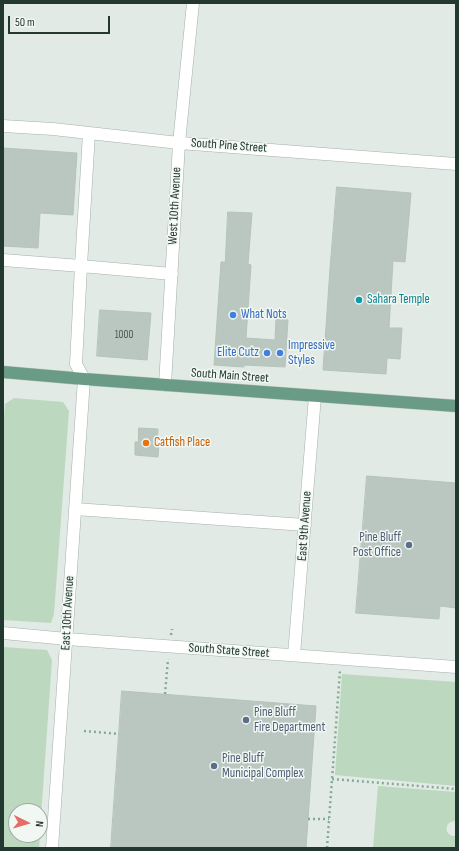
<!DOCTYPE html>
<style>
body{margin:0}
#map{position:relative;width:459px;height:851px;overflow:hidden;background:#e1eae4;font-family:"Sofia Sans Condensed",sans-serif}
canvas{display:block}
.frame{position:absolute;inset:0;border:4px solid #23392f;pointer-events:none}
.north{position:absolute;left:8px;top:803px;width:40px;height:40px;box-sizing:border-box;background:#f1f7f3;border:1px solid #9faba5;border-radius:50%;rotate:95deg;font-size:11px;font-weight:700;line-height:16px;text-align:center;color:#23392f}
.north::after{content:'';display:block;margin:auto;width:14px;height:18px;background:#e46d65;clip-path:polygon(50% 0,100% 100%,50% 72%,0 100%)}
.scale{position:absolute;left:8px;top:16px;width:102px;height:18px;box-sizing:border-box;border:2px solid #23392f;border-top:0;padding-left:5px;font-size:12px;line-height:14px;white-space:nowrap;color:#23392f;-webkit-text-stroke:3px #f1f7f3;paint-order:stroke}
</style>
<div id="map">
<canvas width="459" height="851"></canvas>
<div class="frame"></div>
<div class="north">N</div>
<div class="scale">50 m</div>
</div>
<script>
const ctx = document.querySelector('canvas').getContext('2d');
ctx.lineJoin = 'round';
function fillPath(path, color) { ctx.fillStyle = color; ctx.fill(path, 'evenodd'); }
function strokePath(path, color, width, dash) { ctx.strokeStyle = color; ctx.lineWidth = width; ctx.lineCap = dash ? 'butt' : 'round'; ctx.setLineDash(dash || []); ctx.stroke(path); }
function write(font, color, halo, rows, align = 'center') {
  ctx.font = font + ' "Sofia Sans Condensed",sans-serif'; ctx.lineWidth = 3; ctx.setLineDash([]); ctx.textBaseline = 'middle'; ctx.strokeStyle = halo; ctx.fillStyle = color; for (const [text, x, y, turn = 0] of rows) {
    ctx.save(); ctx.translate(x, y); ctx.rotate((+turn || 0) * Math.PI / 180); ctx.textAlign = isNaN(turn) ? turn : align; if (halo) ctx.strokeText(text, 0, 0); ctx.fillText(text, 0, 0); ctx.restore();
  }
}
const green = new Path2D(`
 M14 398 63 402 69 411 54 614 51 623 3 620V431L5 404Z
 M3 647 47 650 52 660 40 831V811H16V835H40L39 848H3Z
 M342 674 456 682V786L335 775Z
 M378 786 456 792V821C444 820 443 837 456 836V848H373Z`);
const building = new Path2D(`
 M3 148 77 153 73 215 40 213 38 248 3 246Z
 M337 187 411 193 405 262 393 261 389 328H402L400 359 387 358 386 374 323 370 330 269Z
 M228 212 252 213 248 264 251 265 246 338 275 340 276 319 288 320 285 367 244 365V367L214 365 221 262H225Z
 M100 310 151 313 147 360 97 356Z
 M139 428 158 429 157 443H159L158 457 135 455V442H138Z
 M367 476 456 483V608L440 606 439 619 356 613Z
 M122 691 316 706 306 848H111Z`);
const path = new Path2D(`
 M171 635 172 629
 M165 694 168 659
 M84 731 119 734
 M332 779 456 789
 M308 819H329
 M327 848 340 670`);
const minor = new Path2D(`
 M3 126 53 129 179 143 456 164
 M89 133 81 266 172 274
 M3 260 81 266 76 364 84 379 52 848
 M165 385 179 143 193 3
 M75 509 305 525
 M3 633 67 639 456 667
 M294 655 315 396`);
const major = new Path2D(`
 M3 372 84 379 456 406`);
const markers = [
 [359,300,4,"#0f9aa8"],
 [233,315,4,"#3f7fe0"],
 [267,353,4,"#3f7fe0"],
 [280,353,4,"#3f7fe0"],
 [146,443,4,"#e8710a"],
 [409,545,4,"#5c6f8a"],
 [246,720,4,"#5c6f8a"],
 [214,766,4,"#5c6f8a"]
];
const numberNames = [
 ["1000",124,335]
];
const streetNames = [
 ["South Pine Street",229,146,4],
 ["West 10th Avenue",175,206,-87],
 ["South Main Street",230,376,4],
 ["East 9th Avenue",305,526,-86],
 ["East 10th Avenue",68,613,-87],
 ["South State Street",229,651,4]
];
const cultureNames = [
 ["Sahara Temple",367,300]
];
const shopNames = [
 ["What Nots",241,315],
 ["Impressive",288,346],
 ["Styles",288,361],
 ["Elite Cutz",259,353,"right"]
];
const foodNames = [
 ["Catfish Place",154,443]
];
const serviceNames = [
 ["Pine Bluff",401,538,"right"],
 ["Post Office",401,553,"right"],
 ["Pine Bluff",254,713],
 ["Fire Department",254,728],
 ["Pine Bluff",222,759],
 ["Municipal Complex",222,774]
];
fillPath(green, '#bcd9bf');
fillPath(building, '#bac7c0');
strokePath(building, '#b4c3ba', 1);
strokePath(minor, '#a4b1aa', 13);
strokePath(major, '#c1c8c5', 13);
strokePath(path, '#85ab98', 2.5, [2, 3]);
strokePath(minor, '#fff', 12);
strokePath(major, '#6a9b86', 12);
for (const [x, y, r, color] of markers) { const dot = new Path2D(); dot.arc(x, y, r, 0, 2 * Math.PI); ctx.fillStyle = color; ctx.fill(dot); strokePath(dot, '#f1f7f3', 1.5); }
write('11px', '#495c53', null, numberNames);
write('13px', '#23392f', '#f1f7f3', streetNames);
write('13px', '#0d838f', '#f1f7f3', cultureNames, 'left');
write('13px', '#366cbe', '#f1f7f3', shopNames, 'left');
write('13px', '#c56008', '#f1f7f3', foodNames, 'left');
write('13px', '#4e5e75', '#f1f7f3', serviceNames, 'left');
</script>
